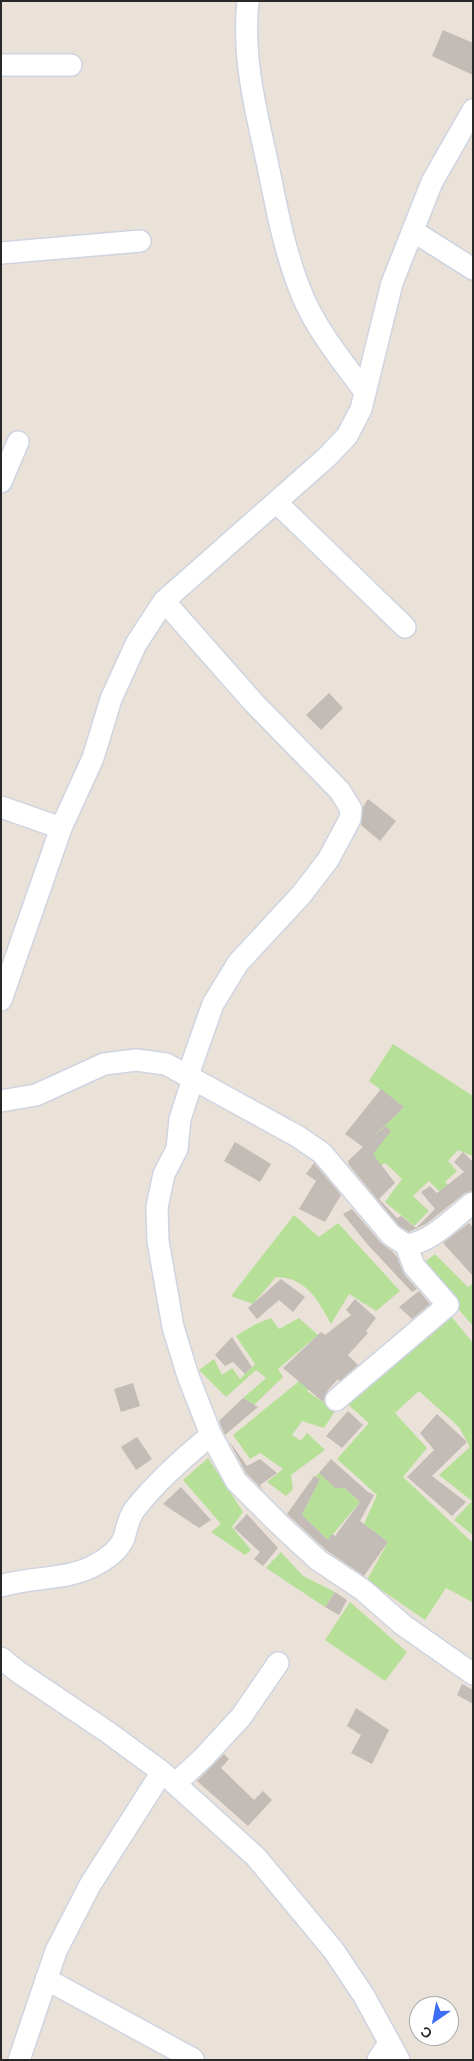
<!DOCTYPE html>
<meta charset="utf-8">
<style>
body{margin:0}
#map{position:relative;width:474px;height:2061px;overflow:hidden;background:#eae1d9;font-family:Helvetica,sans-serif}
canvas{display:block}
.frame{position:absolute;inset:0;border:2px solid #282828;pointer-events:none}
.north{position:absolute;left:409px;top:1996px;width:50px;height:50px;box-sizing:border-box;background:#fff;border:1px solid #a9a9a9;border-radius:50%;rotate:213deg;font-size:14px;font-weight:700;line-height:20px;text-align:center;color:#282828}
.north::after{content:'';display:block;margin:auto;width:18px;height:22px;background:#3c6ef4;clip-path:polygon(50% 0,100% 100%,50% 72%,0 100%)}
</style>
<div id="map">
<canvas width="474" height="2061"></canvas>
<div class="frame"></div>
<div class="north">С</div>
</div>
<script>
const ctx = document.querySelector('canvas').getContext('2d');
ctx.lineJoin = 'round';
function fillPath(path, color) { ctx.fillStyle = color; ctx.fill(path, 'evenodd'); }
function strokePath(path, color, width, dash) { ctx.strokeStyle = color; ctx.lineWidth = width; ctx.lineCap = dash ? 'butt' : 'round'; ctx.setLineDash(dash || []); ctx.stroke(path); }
const green = new Path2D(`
 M393 1044 473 1096V1156L458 1150 448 1161 457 1171 445 1182 452 1188 443 1195 429 1181 413 1196 429 1211 414 1226 385 1202 402 1179 385 1163 374 1170 366 1163 371 1139 404 1107 369 1081Z
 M294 1215 319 1237 338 1223 400 1291 376 1311 349 1294 331 1324C317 1299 307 1278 276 1277L253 1304 231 1296Z
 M435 1254 468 1287 473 1283V1326L420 1266Z
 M447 1311 473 1343V1535L454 1520 472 1501 439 1475 470 1447 459 1427 419 1391 395 1413 427 1448 403 1477 473 1543V1600L472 1602 446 1588 425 1620 367 1580 388 1542 364 1524 377 1495 337 1459 369 1423 344 1401Z
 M271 1318 279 1329 299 1318 318 1335 278 1369 283 1377 254 1405 243 1398 266 1378 256 1370 226 1397 199 1370 214 1359 222 1375 232 1368 240 1379 255 1364 236 1336 254 1325Z
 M333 1349 320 1382 307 1391 323 1402 332 1396 335 1411 324 1428 302 1421 292 1435 301 1441 307 1433 325 1450 291 1475 293 1489 286 1496 267 1482 283 1469 260 1453 250 1459 233 1435 298 1382Z
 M208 1458 243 1512 232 1527 251 1550 245 1555 211 1532 221 1524 183 1480Z
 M319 1473 345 1488 360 1502 328 1540 302 1515 313 1493 306 1487Z
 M281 1552 303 1576 335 1592 325 1607 266 1568Z
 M350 1602 407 1652 385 1681 325 1640Z`);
const building = new Path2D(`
 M443 30 473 43V75L432 56Z
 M329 693 343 708 321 730 306 715Z
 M368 799 396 821 380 841 361 825 363 807Z
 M381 1089 404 1107 371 1139 386 1126 391 1131 373 1154 395 1183 379 1199 397 1218 401 1216 416 1228 435 1209 421 1192 430 1186 437 1193 464 1172 454 1162 463 1152 473 1162V1191L465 1193 426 1224 411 1231 409 1232 399 1226 349 1165 348 1161 363 1147 345 1134Z
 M235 1142 271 1164 260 1182 224 1161Z
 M314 1163 341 1195 325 1222 299 1209 316 1181 306 1174Z
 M352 1209 381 1243 392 1251 397 1257 404 1274 417 1289 412 1292 368 1245 343 1214Z
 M469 1223 473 1227V1276L443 1243Z
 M281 1279 305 1297 293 1312 279 1300 257 1319 248 1308Z
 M419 1291 430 1304 412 1319 399 1307Z
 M355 1299 376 1318 366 1331 368 1333 348 1355 358 1365 340 1381 338 1379 328 1390 323 1402 283 1368 321 1332 325 1335 351 1315 346 1310Z
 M232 1337 252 1367 245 1374 233 1362 225 1366 215 1355Z
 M133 1383 140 1406 121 1412 114 1389Z
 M243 1398 258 1407 225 1435 219 1421Z
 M348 1411 363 1425 342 1448 326 1436Z
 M437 1414 467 1442 432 1476 466 1502 452 1516 407 1477 434 1450 420 1433Z
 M137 1437 152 1459 136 1470 121 1447Z
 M229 1441 247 1466 260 1459 277 1473 260 1485 263 1490 246 1473Z
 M331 1459 368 1492 374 1495 360 1521 388 1542 364 1576 326 1550 287 1514 314 1476 320 1479 302 1515 328 1540 332 1534 335 1536 360 1502 345 1488H335L319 1473Z
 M181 1487 211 1520 199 1528 163 1504Z
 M247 1514 278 1548 263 1566 254 1559 260 1552 234 1528Z
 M335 1592 347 1600 339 1615 325 1607Z
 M462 1684 473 1690V1704L457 1695Z
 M356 1708 389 1730 372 1764 351 1753 361 1735 347 1726Z
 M224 1754 229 1759 221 1768 254 1800 263 1791 272 1800 248 1826 197 1781Z`);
const minor = new Path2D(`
 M248 1C242 59 256 110 268 166 277 210 285 255 303 297 318 332 343 362 365 392
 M1 65H71
 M413 231 473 269
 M1 253 140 241
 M1 482 18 442
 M276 502 405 627
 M164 601 254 703 340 791 351 809 350 819 328 860 301 895 238 963 213 1004 188 1075
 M1 807 61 828
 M1 1000 61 828 93 758 111 699 136 644 164 601 327 457 347 436 361 409 392 283 432 182 473 110
 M193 1079 180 1119 177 1149 164 1174 157 1207 158 1241 173 1327 188 1376 211 1435 236 1481 279 1524 318 1560 363 1590 403 1625 473 1674
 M1 1101 36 1095 104 1064 136 1060 166 1064 297 1136 322 1153 391 1235 406 1245 414 1266 448 1305 336 1400
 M406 1245C431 1243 453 1218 473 1203
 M1 1586C33 1576 68 1581 97 1564 108 1558 119 1550 124 1538 127 1528 128 1518 135 1509 157 1481 183 1458 211 1435
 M1 1658 17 1671 109 1733 162 1772 256 1857 334 1951 364 1996 399 2060
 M175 1784 203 1758 241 1717 278 1663
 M46 1979 193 2059
 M19 2060 56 1951 90 1885 162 1772
 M378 2060 389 2043`);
fillPath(green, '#b6e097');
fillPath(building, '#c2bbb6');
strokePath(minor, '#cfd4e1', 24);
strokePath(minor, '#fff', 21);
</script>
